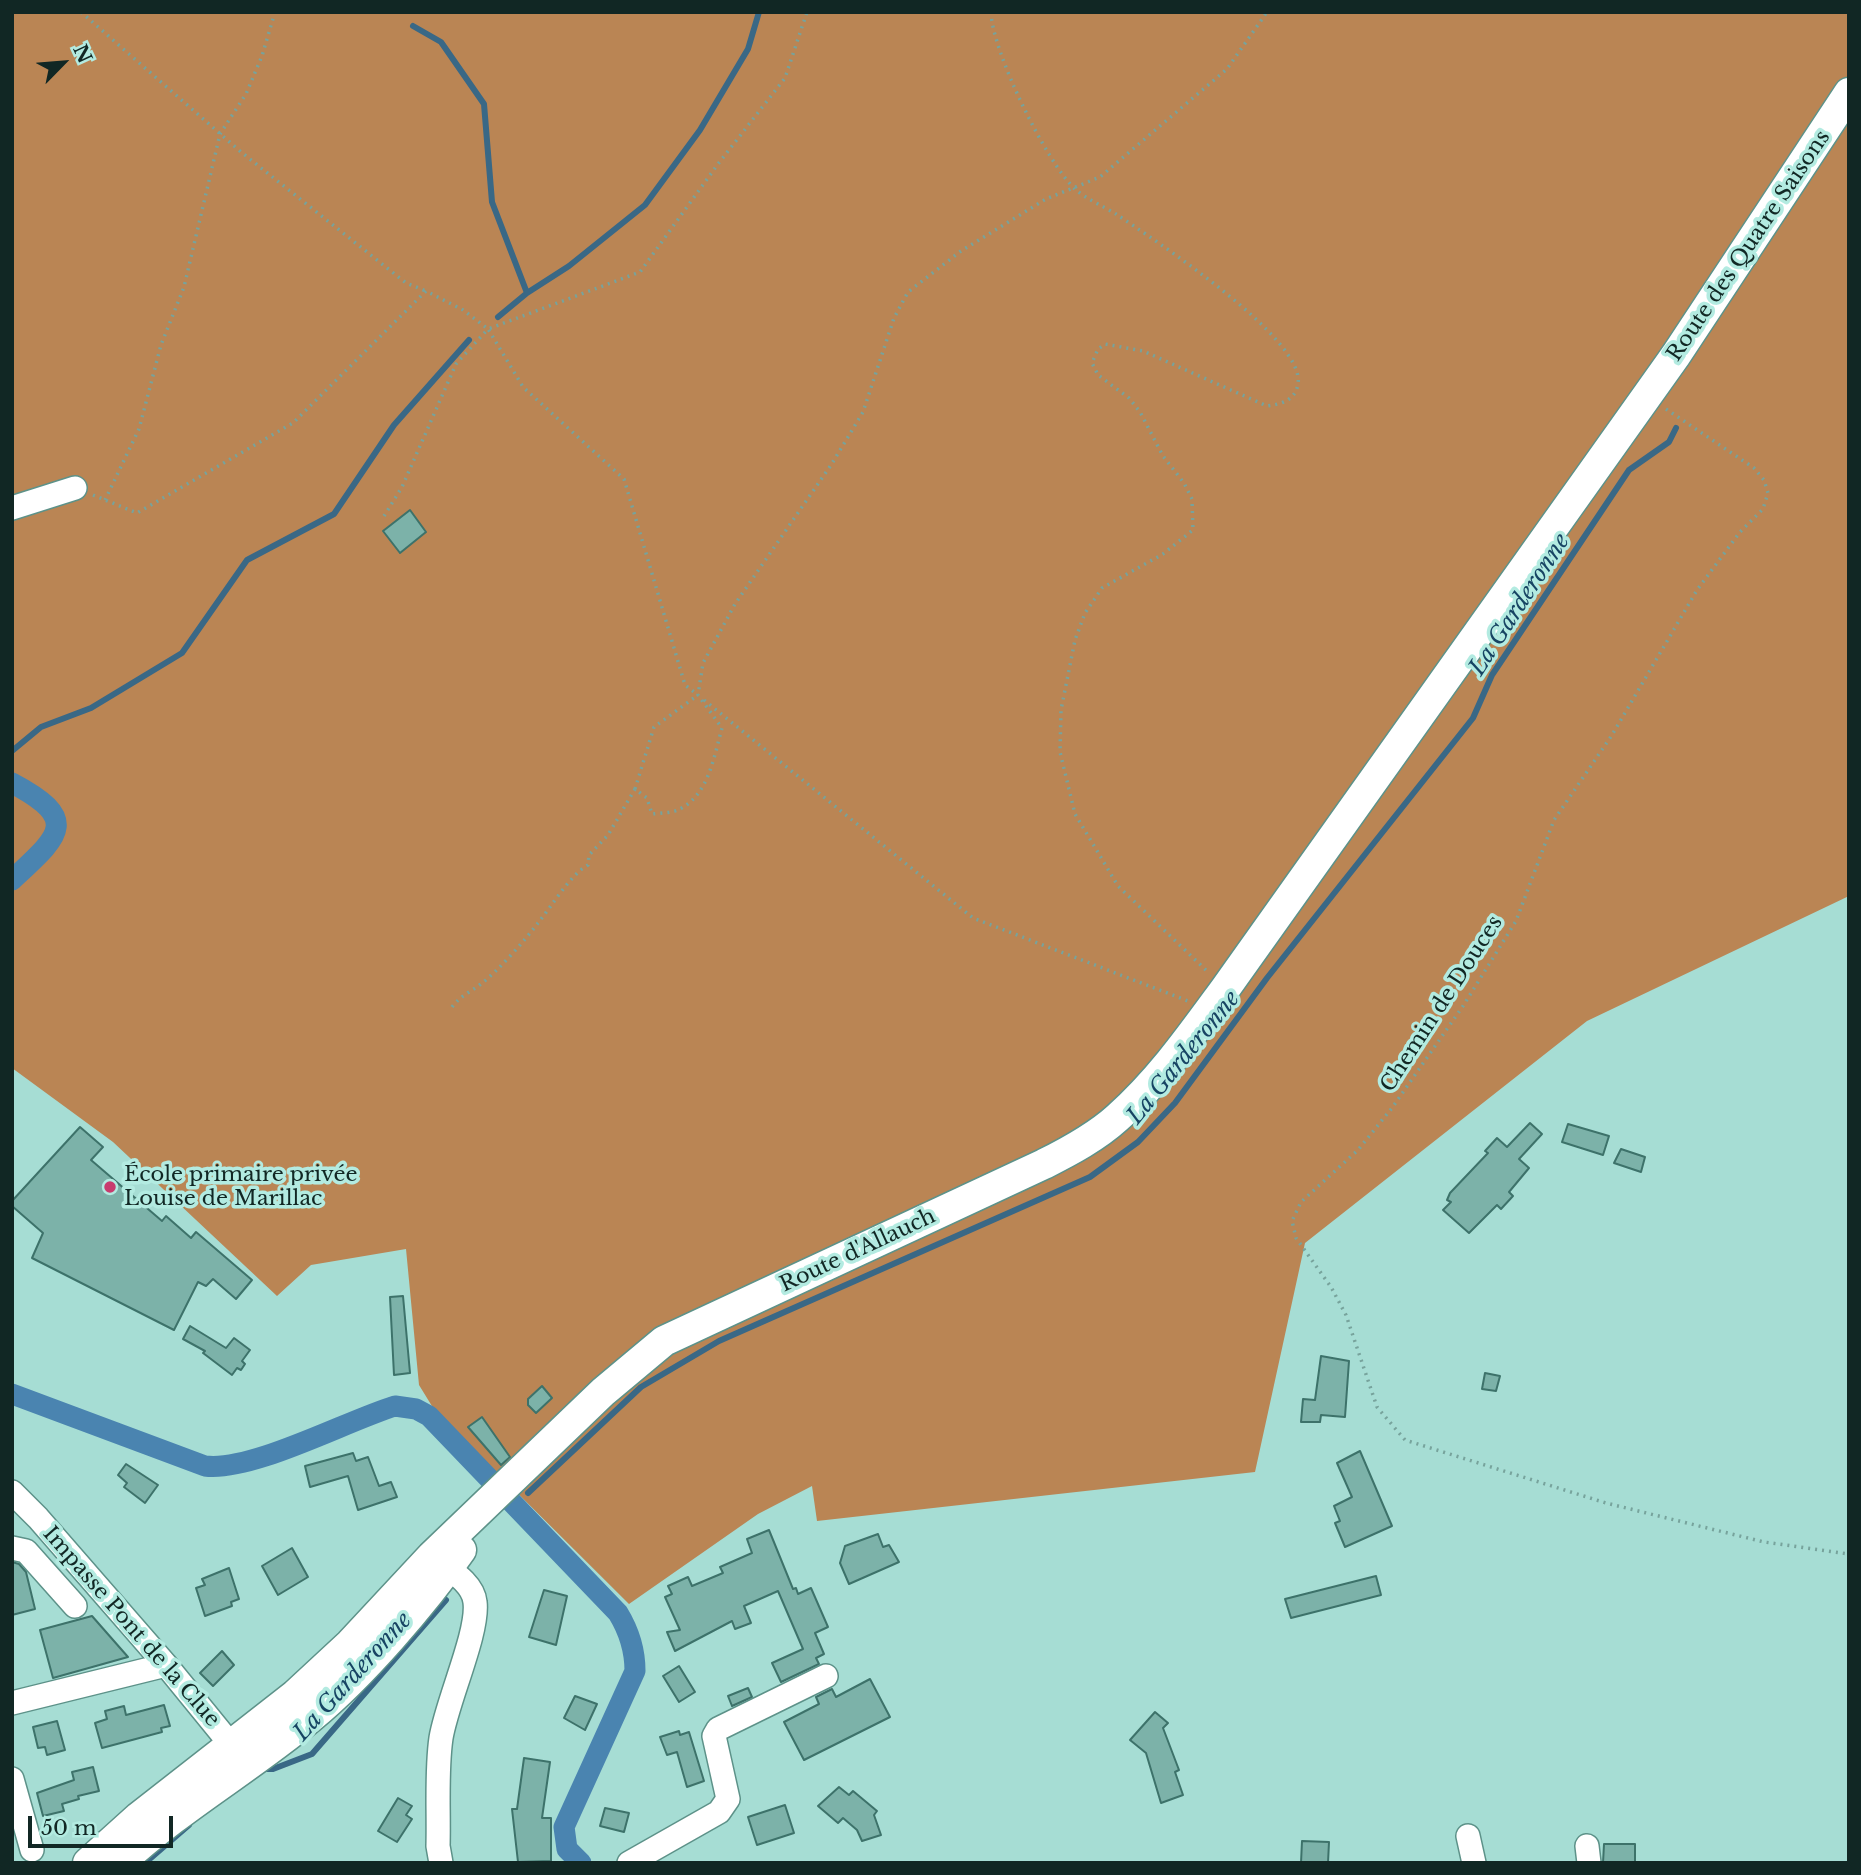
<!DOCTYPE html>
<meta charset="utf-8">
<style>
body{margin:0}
#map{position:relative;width:1861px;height:1875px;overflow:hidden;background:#a6ddd4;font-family:"Libre Baskerville",serif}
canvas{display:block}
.frame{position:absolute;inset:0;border:14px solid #112724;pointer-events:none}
.north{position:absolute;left:28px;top:28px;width:70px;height:70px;-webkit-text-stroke:5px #b3ebe1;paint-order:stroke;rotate:65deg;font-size:19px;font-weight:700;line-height:28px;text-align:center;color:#112724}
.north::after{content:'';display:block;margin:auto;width:24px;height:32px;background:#112724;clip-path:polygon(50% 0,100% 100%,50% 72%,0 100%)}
.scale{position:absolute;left:28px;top:1816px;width:145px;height:32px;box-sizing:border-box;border:4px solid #112724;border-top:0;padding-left:9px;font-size:21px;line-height:24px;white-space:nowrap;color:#112724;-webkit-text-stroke:5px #b3ebe1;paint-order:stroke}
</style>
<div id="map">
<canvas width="1861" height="1875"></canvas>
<div class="frame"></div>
<div class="north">N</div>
<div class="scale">50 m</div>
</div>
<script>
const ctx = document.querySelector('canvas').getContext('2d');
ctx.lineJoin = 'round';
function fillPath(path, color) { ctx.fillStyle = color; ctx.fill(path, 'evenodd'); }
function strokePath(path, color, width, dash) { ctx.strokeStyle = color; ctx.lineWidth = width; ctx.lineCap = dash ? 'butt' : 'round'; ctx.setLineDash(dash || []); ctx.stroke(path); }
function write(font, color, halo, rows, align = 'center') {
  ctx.font = font + ' "Libre Baskerville",serif'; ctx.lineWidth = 7; ctx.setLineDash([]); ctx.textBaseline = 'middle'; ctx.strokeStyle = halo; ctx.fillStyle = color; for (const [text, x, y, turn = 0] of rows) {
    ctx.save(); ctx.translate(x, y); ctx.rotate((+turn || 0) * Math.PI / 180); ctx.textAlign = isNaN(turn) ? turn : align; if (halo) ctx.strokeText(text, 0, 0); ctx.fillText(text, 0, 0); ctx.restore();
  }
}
const forest = new Path2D(`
 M12 12H1849V896L1587 1021 1305 1243 1255 1472 817 1521 812 1486 758 1514 629 1604 435 1411 419 1385 406 1249 311 1265 277 1296 113 1142 12 1068Z`);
const stream = new Path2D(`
 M413 26 441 42 484 104 492 202 527 293 498 317
 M527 293 569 266 645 205 700 130 748 49 759 12
 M12 751 41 727 91 708 182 653 247 560 334 514 394 425 469 340
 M528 1493 641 1387 719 1341 1090 1177 1138 1142 1175 1103 1267 978 1473 718 1492 675 1629 470 1669 442 1676 428
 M263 1769H273L312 1754 446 1600
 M145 1863 189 1825`);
const canal = new Path2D(`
 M12 783C82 820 59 836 12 880
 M12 1394 205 1466C252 1472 346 1421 395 1406L416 1409 429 1416 618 1613C629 1631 635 1650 635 1671L564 1827 567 1849 581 1863`);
const building = new Path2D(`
 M410 510 426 532 400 553 383 531Z
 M1530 1123 1542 1134 1519 1159 1529 1168 1509 1192 1513 1196 1501 1209 1497 1205 1469 1233 1443 1210 1451 1202 1447 1200 1450 1193 1488 1153 1485 1151 1497 1138 1507 1147Z
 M1568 1124 1609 1136 1603 1155 1562 1142Z
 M80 1127 103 1147 91 1160 162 1221 166 1216 191 1238 196 1232 252 1280 236 1299 213 1279 206 1286 198 1282 174 1330 32 1258 43 1233 12 1206V1201Z
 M1621 1149 1645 1157 1641 1172 1614 1163Z
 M403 1296 410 1373 394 1375 390 1297Z
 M190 1326 226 1348 234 1338 250 1350 242 1361 245 1364 241 1370 237 1368 232 1375 203 1353 205 1351 183 1339Z
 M1321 1356 1349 1361 1345 1417 1321 1415 1320 1422H1301L1303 1399 1315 1400Z
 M1485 1373 1500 1376 1496 1391 1482 1389Z
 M542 1386 552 1398 536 1413 528 1405V1399Z
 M482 1417 510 1457 501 1465 468 1427Z
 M1360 1451 1392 1526 1345 1547 1335 1523 1340 1521 1334 1506 1352 1497 1337 1463Z
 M353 1453 356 1461 368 1457 379 1486 391 1482 397 1497 358 1510 348 1476 310 1487 305 1466Z
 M126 1464 158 1485 145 1503 124 1487 127 1483 118 1475Z
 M769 1530 793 1589 796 1588 798 1594 811 1588 828 1627 815 1633 824 1654 816 1658 819 1664 781 1682 772 1663 803 1649 778 1591 744 1606 751 1623 735 1629 732 1621 675 1651 667 1632 680 1630 665 1597 672 1594 668 1586 688 1577 692 1586 723 1573 720 1567 752 1553 747 1539Z
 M878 1534 883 1547 889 1545 899 1562 849 1584 840 1563 845 1546Z
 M292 1548 308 1577 278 1595 262 1566Z
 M12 1562 19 1564 26 1572 35 1609 12 1615Z
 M229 1568 239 1599 231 1602 232 1606 205 1616 196 1588 205 1585 202 1579Z
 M1376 1576 1381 1595 1291 1618 1285 1599Z
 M544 1590 567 1596 556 1645 529 1637Z
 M92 1616 128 1657 53 1678 40 1630Z
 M222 1651 234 1665 213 1686 200 1673Z
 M679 1666 695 1692 679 1702 663 1676Z
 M870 1679 890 1717 804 1760 784 1722 819 1704 816 1697 832 1689 836 1697Z
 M748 1688 752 1697 732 1706 728 1696Z
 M575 1696 597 1704 585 1730 564 1718Z
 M164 1705 170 1726 161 1728 162 1732 102 1748 95 1723 107 1719 105 1711 124 1706 126 1715Z
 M1155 1712 1168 1723 1163 1728 1179 1770 1175 1772 1183 1795 1161 1803 1146 1753 1130 1740Z
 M57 1721 65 1750 47 1755 45 1747 38 1748 33 1727Z
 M679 1731 680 1735 689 1732 704 1781 687 1787 677 1752 667 1755 660 1737Z
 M524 1758 550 1762 542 1818H551V1861L518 1862 512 1809H517Z
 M93 1767 99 1791 78 1796 79 1799 62 1804 64 1811 43 1816 37 1793 74 1780 72 1772Z
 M839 1787 849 1795 853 1791 877 1811 874 1815 881 1835 862 1841 857 1830 843 1818 838 1823 818 1806Z
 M398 1798 412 1806 406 1815 412 1819 397 1842 378 1831Z
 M785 1805 794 1833 757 1845 748 1817Z
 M605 1808 629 1813 624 1832 600 1826Z
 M1302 1841 1329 1842 1328 1863H1301Z
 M1604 1844H1635V1863H1603Z`);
const path = new Path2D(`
 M81 12 241 152 406 283 426 291
 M991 12C992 51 1046 162 1075 189 1086 199 1103 206 1116 214 1153 239 1306 339 1298 384 1295 401 1281 404 1267 406L1143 351 1105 344 1098 349 1092 363 1098 375 1129 398 1140 412 1163 456 1184 483 1192 499 1193 530 1163 554 1102 588 1085 613 1075 640 1061 710 1060 752 1075 814 1118 886 1209 973
 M1666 409 1754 468 1764 480 1768 493 1763 509 1740 532 1697 590 1612 735 1554 820 1516 921 1463 1006 1392 1108 1358 1150 1301 1202 1292 1221 1296 1238 1331 1287 1346 1315 1377 1407 1405 1440 1606 1503 1764 1542 1849 1554
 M93 495 137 513 293 423 426 291 463 310 488 329 640 272 718 164 785 78 807 12
 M105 500 139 429 161 345 184 287 220 134 246 94 262 56 275 12
 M384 516 402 487 456 364 488 329 523 387 624 479 685 685 698 695
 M704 700 973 918 1188 1001
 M635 789 654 727 698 695
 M452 1007C461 995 471 992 482 983 498 971 526 939 538 923 551 907 571 874 588 865L589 855 608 835 635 789 647 798 652 814C660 813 673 813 680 809 709 794 714 756 722 728L698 695 703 663 735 604 831 465 863 412 894 318 908 292 961 251 1046 199 1100 177 1227 69 1267 12`);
const minor = new Path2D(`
 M12 508 75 488
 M12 1492 38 1518 166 1665 241 1757
 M12 1548 26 1551 75 1606
 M436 1559C450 1570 473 1583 475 1602 479 1632 447 1701 441 1738 436 1772 439 1811 438 1846L441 1863
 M12 1703 166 1665
 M12 1779 32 1850
 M1468 1836 1474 1863
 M1587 1846 1589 1863
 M629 1863 719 1812 728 1799 714 1736 718 1729 826 1676`);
const major = new Path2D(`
 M88 1863 139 1817 295 1695 350 1644 432 1556 603 1392 664 1341 1044 1164C1070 1151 1096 1137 1117 1118 1159 1081 1192 1034 1225 989L1676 355 1849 93
 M120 1863C179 1808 250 1768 311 1717 361 1676 424 1603 461 1550`);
const markers = [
 [110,1187,7,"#c83c6e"]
];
const streetNames = [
 ["Route des Quatre Saisons",1749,246,-56],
 ["Chemin de Douces",1442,1004,-57],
 ["Route d'Allauch",858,1251,-25],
 ["Impasse Pont de la Clue",131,1627,49]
];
const poiNames = [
 ["École primaire privée",124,1175],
 ["Louise de Marillac",124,1199]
];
const waterNames = [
 ["La Garderonne",1520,605,-57],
 ["La Garderonne",1184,1058,-51],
 ["La Garderonne",353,1677,-48]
];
fillPath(forest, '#ba8554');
strokePath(stream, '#396886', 6);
strokePath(canal, '#4a84b0', 21);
fillPath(building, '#7cb2a9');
strokePath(building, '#3d726a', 2);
strokePath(minor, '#5d9289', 26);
strokePath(major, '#5d9289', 33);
strokePath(path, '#77a39c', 3.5, [2, 5]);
strokePath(minor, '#fff', 23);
strokePath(major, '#fff', 30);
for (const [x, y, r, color] of markers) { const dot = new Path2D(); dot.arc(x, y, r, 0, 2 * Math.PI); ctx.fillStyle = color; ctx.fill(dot); strokePath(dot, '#b3ebe1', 2.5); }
write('21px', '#112724', '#b3ebe1', streetNames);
write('21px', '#112724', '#b3ebe1', poiNames, 'left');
write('italic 23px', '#174463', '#b3ebe1', waterNames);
</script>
